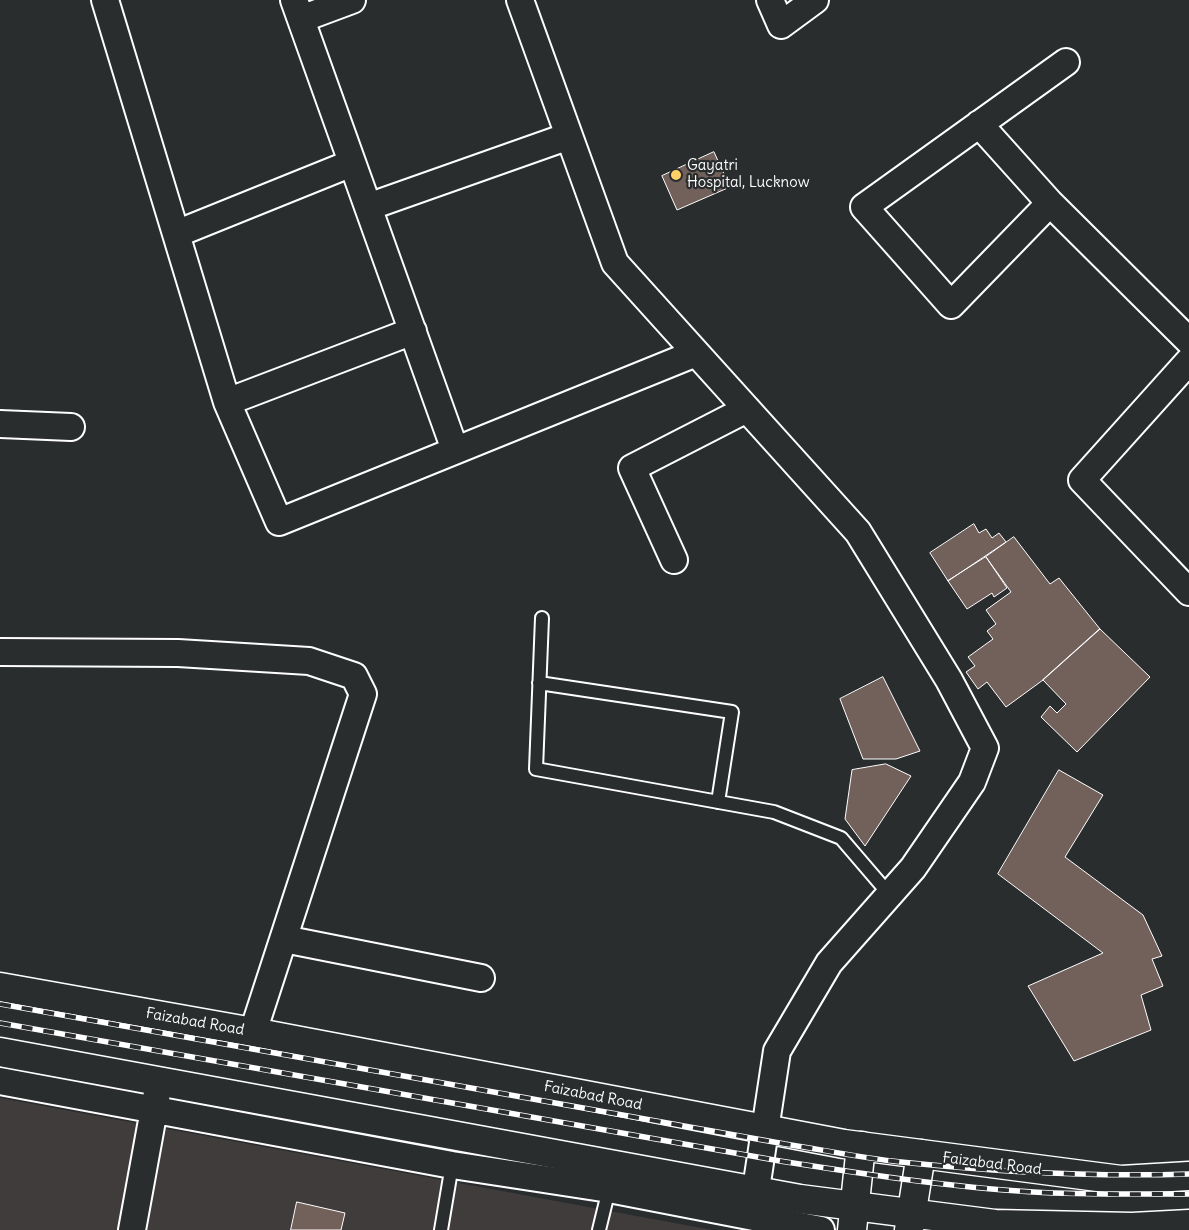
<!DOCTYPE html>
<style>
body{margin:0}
canvas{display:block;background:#2a2d2e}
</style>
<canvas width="1189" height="1230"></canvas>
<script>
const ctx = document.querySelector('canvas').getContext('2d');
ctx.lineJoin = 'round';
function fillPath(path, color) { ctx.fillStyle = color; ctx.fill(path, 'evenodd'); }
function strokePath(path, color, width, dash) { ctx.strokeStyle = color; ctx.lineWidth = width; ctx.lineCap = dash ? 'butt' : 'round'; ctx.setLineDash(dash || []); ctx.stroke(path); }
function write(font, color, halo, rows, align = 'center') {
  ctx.font = font + ' Delius,sans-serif'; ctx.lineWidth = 4.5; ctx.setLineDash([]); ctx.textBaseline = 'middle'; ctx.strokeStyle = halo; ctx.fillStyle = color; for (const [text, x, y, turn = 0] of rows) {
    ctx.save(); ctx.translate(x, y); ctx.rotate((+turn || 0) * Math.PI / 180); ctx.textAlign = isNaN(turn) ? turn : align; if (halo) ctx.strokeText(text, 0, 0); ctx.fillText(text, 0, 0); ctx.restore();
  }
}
const built = new Path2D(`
 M0 1098 712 1230H0Z`);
const building = new Path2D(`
 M714 152 730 187 677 210 662 176Z
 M974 524 979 533 986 529 992 538 999 533 1006 542 948 581 930 553Z
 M1014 537 1050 584 1059 578 1100 629 1043 680 1006 707 987 682 978 689 966 672 975 666 968 657 993 639 987 631 996 624 986 610 1011 592 986 557Z
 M986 557 1007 588 994 597 992 593 967 609 948 581Z
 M1100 629 1150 677 1077 752 1041 717 1050 706 1057 713 1066 704 1043 680Z
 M883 677 920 751 896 759H863L840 699Z
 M886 764 911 776 865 846 845 819 852 770Z
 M1059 770 1103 795 1065 857 1143 915 1162 956 1152 959 1163 986 1141 995 1151 1030 1074 1061 1028 986 1103 953 998 874Z
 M297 1202 345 1213 341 1230H291Z`);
const lane = new Path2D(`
 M542 618 536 769 774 812 841 838 889 894
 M539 683 732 712 718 802
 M441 1230 452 1165
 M599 1230 609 1189`);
const street = new Path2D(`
 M105 0 227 402 279 522 696 353
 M294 0 455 450
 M520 0 615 263 858 532 949 680 985 748 972 782 913 868 829 963 777 1051 756 1189
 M770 0 781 25 815 0
 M301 19 352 0
 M979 124 1050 203 1189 341
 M1050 203 951 305 864 207 1066 62
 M368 207 569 136
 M176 234 352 163
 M1189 361 1082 480 1189 592
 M227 402 413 331
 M0 424 71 427
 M674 560 632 468 747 409
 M0 652 178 653 309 661 354 676 363 694 253 1032
 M284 939 481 978
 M0 1081 452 1165 609 1189 821 1230
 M132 1230 157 1093`);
const secondary = new Path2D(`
 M852 1230 861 1146
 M909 1230 921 1154`);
const primary = new Path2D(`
 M0 987 253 1032 844 1144 1121 1180 1189 1176
 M0 1052 800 1199 995 1224 1132 1227 1189 1224`);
const rail = new Path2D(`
 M0 1004 785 1144C824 1150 862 1158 901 1162 997 1172 1093 1177 1189 1174
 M0 1023 780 1161C864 1174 948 1187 1033 1192 1085 1195 1137 1194 1189 1194`);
const markers = [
 [676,175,6,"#ffd166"]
];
const poiNames = [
 ["Gayatri",687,166],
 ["Hospital, Lucknow",687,183]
];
const streetNames = [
 ["Faizabad Road",195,1022,10],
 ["Faizabad Road",593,1096,11],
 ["Faizabad Road",992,1164,7]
];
fillPath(built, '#403c3c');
fillPath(building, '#72605b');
strokePath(building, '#fff', 1);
strokePath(lane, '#fff', 16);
strokePath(street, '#fff', 30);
strokePath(secondary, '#fff', 31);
strokePath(primary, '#fff', 31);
strokePath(lane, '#2a2d2e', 12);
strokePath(street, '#2a2d2e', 26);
strokePath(secondary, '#2a2d2e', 28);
strokePath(primary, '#2a2d2e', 28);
strokePath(rail, '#fff', 5.5);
strokePath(rail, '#2a2d2e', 4, [11]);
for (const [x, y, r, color] of markers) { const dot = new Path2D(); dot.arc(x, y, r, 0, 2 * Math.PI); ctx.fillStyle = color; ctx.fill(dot); strokePath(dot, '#2a2d2e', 2); }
write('15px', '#fff', '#2a2d2e', poiNames, 'left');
write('15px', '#fff', '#2a2d2e', streetNames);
</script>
